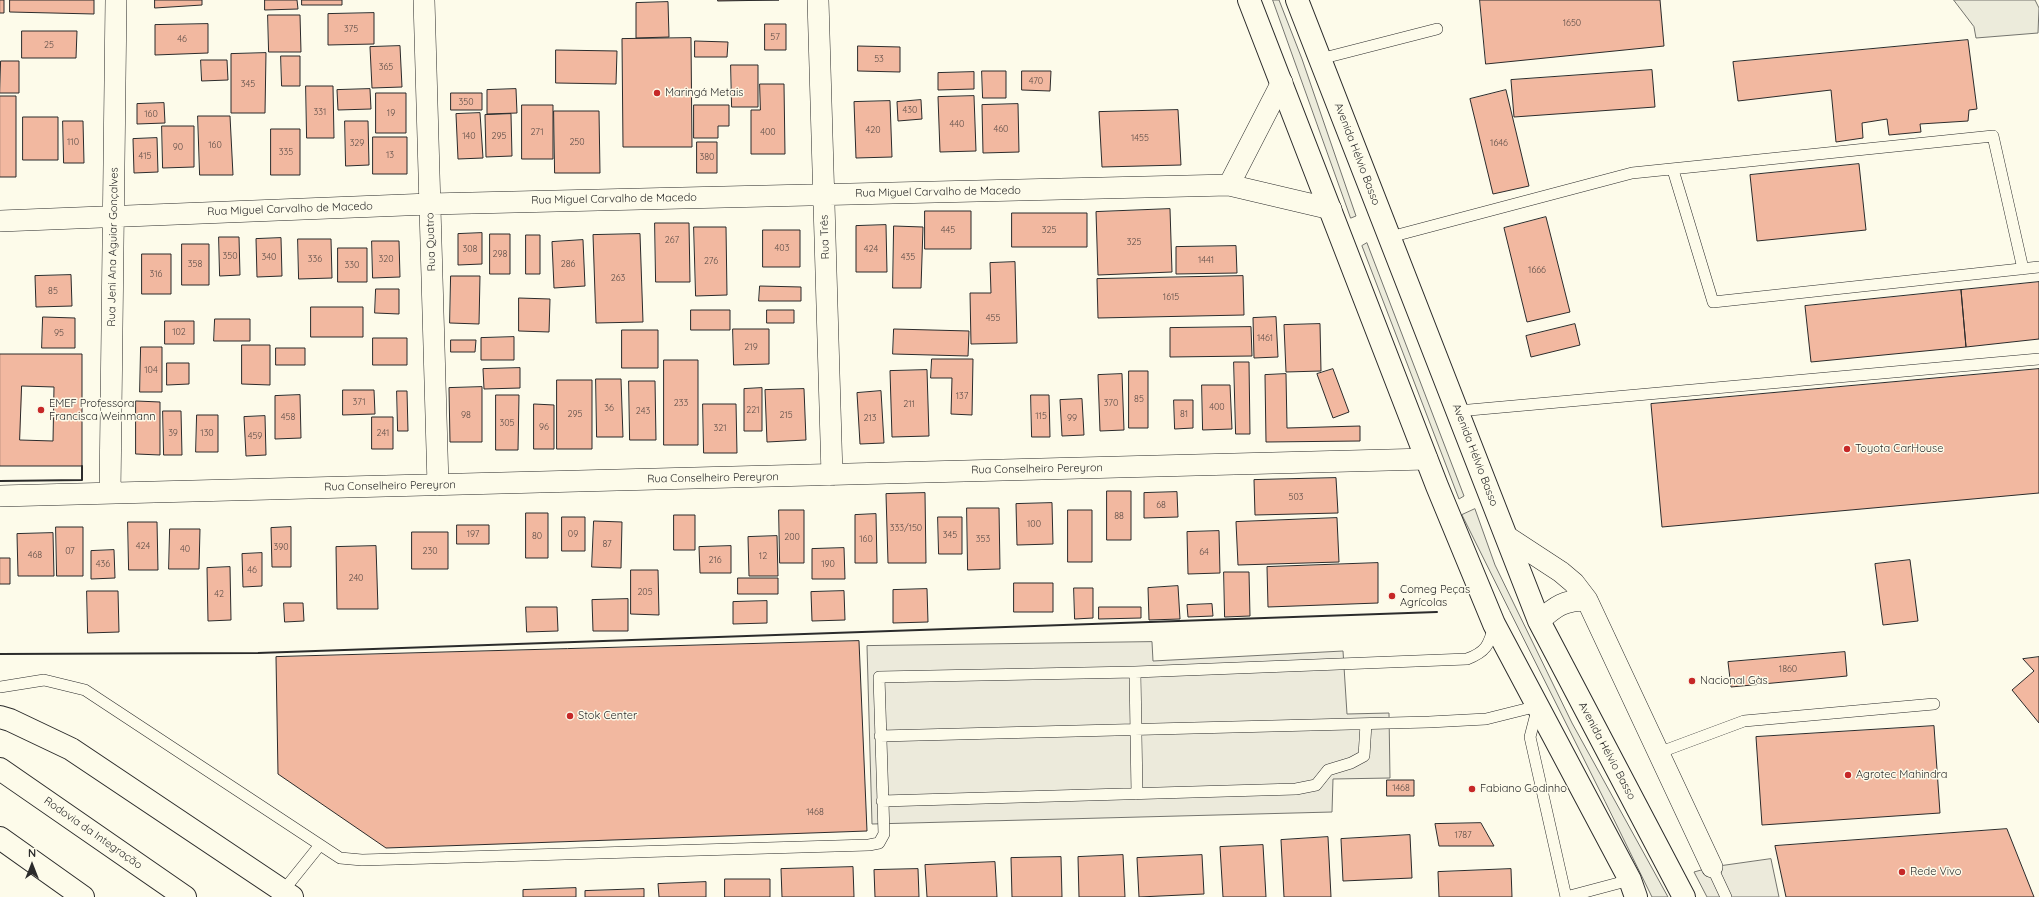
<!DOCTYPE html>
<meta charset="utf-8">
<style>
body{margin:0}
#map{position:relative;width:2039px;height:897px;overflow:hidden;background:#fdfbea;font-family:Quicksand,sans-serif}
canvas{display:block}
.north{position:absolute;left:12px;top:845px;width:40px;height:40px;-webkit-text-stroke:3px #fdfbea;paint-order:stroke;rotate:0deg;font-size:11px;font-weight:700;line-height:16px;text-align:center;color:#2b2b2b}
.north::after{content:'';display:block;margin:auto;width:14px;height:18px;background:#2b2b2b;clip-path:polygon(50% 0,100% 100%,50% 72%,0 100%)}
</style>
<div id="map">
<canvas width="2039" height="897"></canvas>
<div class="north">N</div>
</div>
<script>
const ctx = document.querySelector('canvas').getContext('2d');
ctx.lineJoin = 'round';
function fillPath(path, color) { ctx.fillStyle = color; ctx.fill(path, 'evenodd'); }
function strokePath(path, color, width, dash) { ctx.strokeStyle = color; ctx.lineWidth = width; ctx.lineCap = dash ? 'butt' : 'round'; ctx.setLineDash(dash || []); ctx.stroke(path); }
function write(font, color, halo, rows, align = 'center') {
  ctx.font = font + ' Quicksand,sans-serif'; ctx.lineWidth = 3; ctx.setLineDash([]); ctx.textBaseline = 'middle'; ctx.strokeStyle = halo; ctx.fillStyle = color; for (const [text, x, y, turn = 0] of rows) {
    ctx.save(); ctx.translate(x, y); ctx.rotate((+turn || 0) * Math.PI / 180); ctx.textAlign = isNaN(turn) ? turn : align; if (halo) ctx.strokeText(text, 0, 0); ctx.fillText(text, 0, 0); ctx.restore();
  }
}
const green = new Path2D(`
 M1273 0H1279L1302 59 1356 216 1351 218Z
 M1954 0H2035L2039 8 2038 33 1976 38 1974 27Z
 M1367 243 1464 496 1459 499 1362 246Z
 M1475 509 1495 565 1572 723 1668 897H1652C1590 769 1525 643 1462 515Z`);
const parking = new Path2D(`
 M1152 642 1153 661 1343 651 1347 714 1389 713 1390 778 1333 779 1332 812 872 824 867 646Z
 M1771 859 1779 897H1707L1694 872 1712 867Z`);
const building = new Path2D(`
 M0 0H4V13H0Z
 M10 0H94V14L10 12Z
 M155 0H202V5L155 8Z
 M265 0H297L298 9 265 10Z
 M302 0H342V5H302Z
 M718 0H779L718 1Z
 M1480 0H1660L1664 46 1486 64Z
 M668 2 669 37 636 38V3Z
 M374 13V44L328 45V14Z
 M268 15H300L301 52H269Z
 M208 24V53L155 55V25Z
 M765 24H786V50H765Z
 M22 31H77L76 58H22Z
 M691 38 692 147H623L622 39Z
 M1968 40 1977 109 1969 110 1968 121 1920 124 1921 132 1889 135 1887 119 1862 123 1863 138 1836 142 1831 90 1738 101 1733 62Z
 M695 41 728 42 727 57H695Z
 M400 46 402 87 372 88 370 47Z
 M858 46 900 47V72L858 71Z
 M556 50 617 51 616 84 556 83Z
 M266 53 265 113H231V54Z
 M281 56H300V86H282Z
 M201 60H227L228 80 202 81Z
 M1 61H19V93H0Z
 M731 65H758V107H732Z
 M1652 70 1655 107 1514 117 1511 80Z
 M982 71H1006V98H983Z
 M1022 71H1051L1050 91 1022 90Z
 M974 72V89L938 90V73Z
 M760 84H784L785 154H751V110H760Z
 M306 86H333L334 138H307Z
 M370 89 371 109 338 110 337 90Z
 M516 89 517 113 487 114V90Z
 M1506 90 1529 186 1493 194 1470 99Z
 M376 93H406V133H376Z
 M451 93H482V110H451Z
 M0 96H16V177H0Z
 M974 96 976 151 940 152 938 97Z
 M921 100 922 119 898 121 897 102Z
 M890 101 892 157 856 158 854 102Z
 M164 103 165 123 137 124V104Z
 M1018 104 1019 152 983 153 982 105Z
 M522 105H553V159H522Z
 M694 105H729V126H718V138H694Z
 M1178 110 1181 165 1102 167 1099 112Z
 M554 111H599L600 173H555Z
 M480 113 483 158 458 159 456 114Z
 M511 114 512 156 486 157 485 115Z
 M198 116H230L233 175H200Z
 M23 117H58V160H23Z
 M63 121H83L84 163H64Z
 M345 121H368L369 165 346 166Z
 M162 126H194V167L163 168Z
 M271 129H300V175H271Z
 M373 137H407V174H373Z
 M157 138 158 172 134 173 133 139Z
 M697 142H717V173H697Z
 M1859 164 1866 230 1757 241 1750 175Z
 M1170 209 1172 272 1098 275 1096 212Z
 M925 211H971V249H925Z
 M1012 213H1087V247H1012Z
 M1546 217 1570 312 1527 322 1504 228Z
 M655 223H689L690 282H656Z
 M886 225 887 272H856V226Z
 M894 226 923 227 921 288H893Z
 M694 227H726L727 295 696 296Z
 M763 230H800V267H763Z
 M482 233V264L458 265V234Z
 M490 234H510V274H490Z
 M640 234 643 322 596 323 593 235Z
 M526 235H540V274H526Z
 M219 237H239L240 275 220 276Z
 M281 238 282 276 257 277 256 239Z
 M298 239H331L332 278 299 279Z
 M583 240 585 286 554 288 552 242Z
 M372 241H399L400 277 373 278Z
 M182 244H209V285H182Z
 M1236 246 1237 273 1176 274V247Z
 M338 248H367V282H338Z
 M142 254H171V294H142Z
 M1015 262 1017 343 971 344 970 293H991L990 263Z
 M71 275 72 306 36 307 35 276Z
 M451 276H480L479 324 450 323Z
 M1243 276 1244 315 1098 318 1097 279Z
 M2039 282V339L1966 347 1961 290Z
 M760 286 801 287V301H759Z
 M376 289H399V314L375 313Z
 M1961 290 1966 347 1811 362 1805 306Z
 M519 298 550 299 549 332 519 331Z
 M311 307H363V337H311Z
 M691 310H730V330H691Z
 M767 310H794V323H767Z
 M43 317 75 318V348H42Z
 M1276 317 1278 357 1254 358 1253 318Z
 M215 319H250V341H214Z
 M165 321H194V344H165Z
 M1320 324 1321 371 1286 372 1284 325Z
 M1575 324 1580 345 1531 357 1526 336Z
 M1251 327 1252 356 1170 357V328Z
 M733 329H769V364L734 365Z
 M894 329 969 331 968 356 893 354Z
 M622 330H658V368H622Z
 M514 337V360H481V338Z
 M373 338H407V365H373Z
 M451 340H476L475 352H451Z
 M242 345H270V385L242 384Z
 M141 347H162V392H140Z
 M276 348H305V365H276Z
 M0 354H82V466H0ZM22 386 54 387 53 441 20 440Z
 M932 359H973L972 415 951 414 952 378H931Z
 M664 360H698V445H664Z
 M1234 362H1249L1250 434H1236Z
 M167 363H189V384L167 385Z
 M520 368V388L484 389 483 369Z
 M1333 369 1349 412 1333 418 1317 374Z
 M2039 369V493L1662 527 1651 404Z
 M927 370 929 436 892 437 890 371Z
 M1129 371H1148V428H1129Z
 M1122 374 1124 430 1100 431 1098 375Z
 M1286 374 1287 428 1360 426V441L1266 442 1265 375Z
 M596 379H621L623 437H597Z
 M557 380H592V449H557Z
 M629 381H655L656 440H630Z
 M1202 385H1230L1232 429 1203 430Z
 M482 387V442H450L449 388Z
 M762 388V431H744V389Z
 M804 389 806 440 767 442 765 390Z
 M343 390H374L375 414 343 415Z
 M397 391H407L408 431H398Z
 M881 391 884 443 860 444 857 393Z
 M300 395 301 438 275 439V396Z
 M496 395H519L518 450H496Z
 M1031 395H1049L1050 437H1032Z
 M1082 399 1084 435 1062 436 1060 400Z
 M1174 400H1193V428L1175 429Z
 M136 401 160 402V455L136 454Z
 M534 404 554 405V449H534Z
 M703 404H736L737 453H704Z
 M163 411H181L182 455H164Z
 M197 415H218V452H196Z
 M265 416 266 455 246 456 244 417Z
 M372 417H393V449H372Z
 M1336 478 1338 513 1255 515 1254 480Z
 M1107 491H1131V540H1107Z
 M1177 492 1178 517 1144 518V493Z
 M925 493 926 563H888L886 494Z
 M1052 503 1053 544 1017 545 1016 504Z
 M967 508H999L1000 569 968 570Z
 M779 510H804V563H780Z
 M1068 510H1092V562H1068Z
 M526 513H548V558H526Z
 M876 514 877 563H855V515Z
 M674 515H695V550H674Z
 M562 517H585V551H562Z
 M938 517H962V554H939Z
 M1337 518 1339 562 1238 565 1236 522Z
 M594 521 622 522 621 568 592 567Z
 M128 522H157L158 570H129Z
 M457 525H489V544H457Z
 M56 527H83V576H57Z
 M291 527V567H272L271 528Z
 M170 529H200L199 569H169Z
 M1219 531 1220 573 1188 574 1187 532Z
 M412 532H448V569H412Z
 M53 533 54 576H18L17 534Z
 M777 536 778 576H749L748 537Z
 M376 546 378 609H337L336 547Z
 M731 546V573H700L699 547Z
 M844 548 845 579H812V549Z
 M114 550 115 578 91 579V551Z
 M262 553V586L243 587 242 554Z
 M0 558H10V584H0Z
 M1910 560 1918 621 1883 625 1875 564Z
 M1378 563V603L1268 607 1267 567Z
 M230 567 231 620 208 621 207 568Z
 M631 570H658L659 615 631 614Z
 M1224 572H1249L1250 616 1225 617Z
 M738 578H778V594H738Z
 M1014 583H1053V612H1014Z
 M1178 586 1180 619 1149 620 1148 588Z
 M1074 588H1093V618L1075 619Z
 M927 589 928 622 893 623V590Z
 M87 591H118L119 632 88 633Z
 M844 591 845 620 812 621 811 592Z
 M628 599V631H593L592 600Z
 M767 601V623L733 624V602Z
 M284 603H303L304 621 285 622Z
 M1212 604 1213 616 1188 617 1187 605Z
 M526 607H557L558 631 527 632Z
 M1099 607H1141V618L1099 619Z
 M859 641 867 831 386 848 278 774 276 657Z
 M1845 652 1847 676 1731 687 1728 662Z
 M2039 657V723L2012 690 2034 671 2023 659Z
 M1934 726 1940 813 1762 825 1756 737Z
 M1387 780H1414V796H1387Z
 M1481 823 1494 846H1439L1435 824Z
 M2007 829 2034 897H1786L1775 846Z
 M1410 835 1412 878 1343 881 1341 839Z
 M1328 837 1331 897H1284L1281 840Z
 M1263 845 1266 897H1223L1220 847Z
 M1123 855 1125 897H1079L1078 857Z
 M1202 855 1204 894 1139 897 1137 858Z
 M1061 857 1062 897H1012L1011 858Z
 M995 862 997 897H927L925 865Z
 M853 867 854 897H782L781 869Z
 M918 869 919 897H875L874 870Z
 M1511 869 1512 897H1439L1438 872Z
 M725 879H770V897H725Z
 M706 882V897H659L658 884Z
 M576 888V897H523V890Z
 M644 889V897H585V891Z`);
const service = new Path2D(`
 M1320 59 1437 29
 M1673 170 1713 302 2039 267
 M1390 237 1632 173 1993 136 2023 269
 M1458 411 2039 359
 M1135 672 1137 794
 M0 687 44 680 85 690 340 858 362 860 869 845 879 843 884 834 879 677 1135 672 1467 659C1486 652 1489 645 1494 626
 M880 736 1429 722 1486 719 1538 706 1530 737 1566 897
 M1658 753 1744 721 1934 704
 M882 801 1296 789 1316 785 1328 770 1351 763 1364 756 1366 724
 M1712 867 1726 897
 M283 891 320 845
 M1566 897 1630 880`);
const minor = new Path2D(`
 M424 0 438 485
 M818 0 832 475
 M1229 185 1282 82
 M0 221 430 204 1229 185 1331 209
 M110 493 116 0
 M0 496 1427 459
 M1506 536 1561 572 1574 583 1587 600 1712 867
 M1539 621C1556 606 1564 600 1587 600`);
const primary = new Path2D(`
 M1249 0 1437 486 1494 624 1630 880 1636 897
 M1297 0 1539 621 1684 897`);
const trunk = new Path2D(`
 M0 717 10 720 71 749 292 897
 M0 769 185 897
 M0 838 83 897`);
const wall = new Path2D(`
 M0 481 82 480V466
 M0 654 258 653 1437 612`);
const markers = [
 [657,93,4,"#c62828"],
 [41,410,4,"#c62828"],
 [1847,449,4,"#c62828"],
 [1392,596,4,"#c62828"],
 [1692,681,4,"#c62828"],
 [570,716,4,"#c62828"],
 [1848,775,4,"#c62828"],
 [1472,789,4,"#c62828"],
 [1902,872,4,"#c62828"]
];
const numberNames = [
 ["1650",1572,23],
 ["375",351,29],
 ["57",775,37],
 ["46",182,39],
 ["25",49,45],
 ["53",879,59],
 ["365",386,67],
 ["470",1036,81],
 ["345",248,84],
 ["350",466,102],
 ["430",910,110],
 ["331",320,112],
 ["19",391,113],
 ["160",151,114],
 ["440",957,124],
 ["460",1001,129],
 ["420",873,130],
 ["271",537,132],
 ["400",768,132],
 ["140",469,136],
 ["295",499,136],
 ["1455",1140,138],
 ["110",73,142],
 ["250",577,142],
 ["329",357,143],
 ["1646",1499,143],
 ["160",215,145],
 ["90",178,147],
 ["335",286,152],
 ["13",390,155],
 ["415",145,156],
 ["380",707,157],
 ["445",948,230],
 ["325",1049,230],
 ["267",672,240],
 ["325",1134,242],
 ["403",782,248],
 ["308",470,249],
 ["424",871,249],
 ["298",500,254],
 ["350",230,256],
 ["340",269,257],
 ["435",908,257],
 ["336",315,259],
 ["320",386,259],
 ["1441",1206,260],
 ["276",711,261],
 ["358",195,264],
 ["286",568,264],
 ["330",352,265],
 ["1666",1537,270],
 ["316",156,274],
 ["263",618,278],
 ["85",53,291],
 ["1615",1171,297],
 ["455",993,318],
 ["102",179,332],
 ["95",59,333],
 ["1461",1265,338],
 ["219",751,347],
 ["104",151,370],
 ["137",962,396],
 ["85",1139,399],
 ["371",359,402],
 ["233",681,403],
 ["370",1111,403],
 ["211",909,404],
 ["400",1217,407],
 ["36",609,408],
 ["221",753,410],
 ["243",643,411],
 ["295",575,414],
 ["81",1184,414],
 ["98",466,415],
 ["215",786,415],
 ["115",1041,416],
 ["458",288,417],
 ["213",870,418],
 ["99",1072,418],
 ["305",507,423],
 ["96",544,427],
 ["321",720,428],
 ["39",173,433],
 ["130",207,433],
 ["241",383,433],
 ["459",255,436],
 ["503",1296,497],
 ["68",1161,505],
 ["88",1119,516],
 ["100",1034,524],
 ["333/150",906,528],
 ["197",473,534],
 ["09",573,534],
 ["345",950,535],
 ["80",537,536],
 ["200",792,537],
 ["160",866,539],
 ["353",983,539],
 ["87",607,544],
 ["424",143,546],
 ["390",281,547],
 ["40",185,549],
 ["07",70,551],
 ["230",430,551],
 ["64",1204,552],
 ["468",35,555],
 ["12",763,556],
 ["216",715,560],
 ["436",103,564],
 ["190",828,564],
 ["46",252,570],
 ["240",356,578],
 ["205",645,592],
 ["42",219,594],
 ["1860",1788,669],
 ["1468",1401,788],
 ["1468",815,812],
 ["1787",1463,835]
];
const poiNames = [
 ["Maringá Metais",665,93],
 ["EMEF Professora",49,404],
 ["Francisca Weinmann",49,417],
 ["Toyota CarHouse",1855,449],
 ["Comeg Peças",1400,590],
 ["Agrícolas",1400,603],
 ["Nacional Gàs",1700,681],
 ["Stok Center",578,716],
 ["Agrotec Mahindra",1856,775],
 ["Fabiano Godinho",1480,789],
 ["Rede Vivo",1910,872]
];
const streetNames = [
 ["Avenida Hélvio Basso",1357,154,69],
 ["Rua Miguel Carvalho de Macedo",938,192,-1],
 ["Rua Miguel Carvalho de Macedo",614,199,-1],
 ["Rua Miguel Carvalho de Macedo",290,209,-2],
 ["Rua Três",825,237,-92],
 ["Rua Quatro",431,242,-92],
 ["Rua Jeni Ana Aguiar Gonçalves",113,247,-89],
 ["Avenida Hélvio Basso",1475,455,69],
 ["Rua Conselheiro Pereyron",1037,469,-1],
 ["Rua Conselheiro Pereyron",713,478,-1],
 ["Rua Conselheiro Pereyron",390,486,-1],
 ["Avenida Hélvio Basso",1607,751,62],
 ["Rodovia da Integração",93,833,35]
];
fillPath(green, '#ecebdb');
strokePath(green, '#74746e', 1);
fillPath(parking, '#eceadb');
strokePath(parking, '#74746e', 1);
fillPath(building, '#f2b8a0');
strokePath(building, '#2b2b2b', 1);
strokePath(service, '#2b2b2b', 12);
strokePath(minor, '#2b2b2b', 22);
strokePath(primary, '#2b2b2b', 24);
strokePath(trunk, '#2b2b2b', 24);
strokePath(service, '#fdfbea', 11);
strokePath(minor, '#fdfbea', 21);
strokePath(primary, '#fdfbea', 22);
strokePath(trunk, '#fdfbea', 22);
strokePath(wall, '#2b2b2b', 2);
for (const [x, y, r, color] of markers) { const dot = new Path2D(); dot.arc(x, y, r, 0, 2 * Math.PI); ctx.fillStyle = color; ctx.fill(dot); strokePath(dot, '#fdfbea', 1.5); }
write('9px', '#5d4e48', null, numberNames);
write('11px', '#2b2b2b', '#fdfbea', poiNames, 'left');
write('11px', '#2b2b2b', '#fdfbea', streetNames);
</script>
